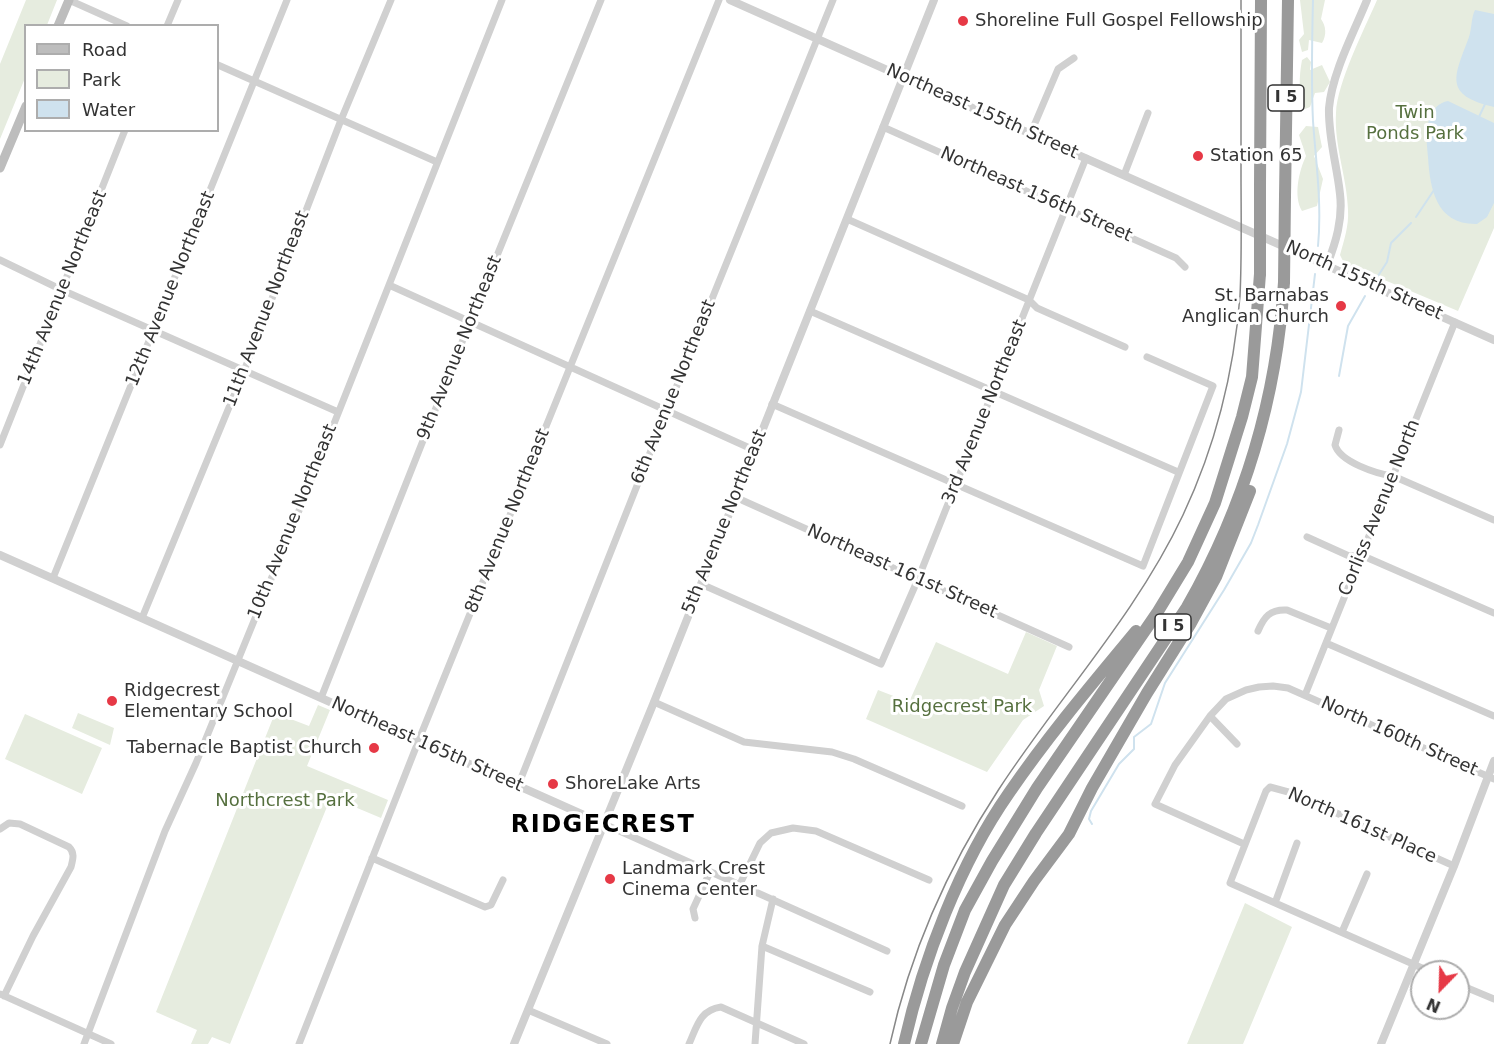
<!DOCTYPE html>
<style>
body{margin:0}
#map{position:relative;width:1494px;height:1044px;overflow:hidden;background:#fff;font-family:"DejaVu Sans",sans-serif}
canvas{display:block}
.legend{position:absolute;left:24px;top:24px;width:195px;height:108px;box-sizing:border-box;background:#fff;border:2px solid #adadad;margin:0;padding:8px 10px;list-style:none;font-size:18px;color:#333}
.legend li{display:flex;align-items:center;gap:12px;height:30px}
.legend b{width:30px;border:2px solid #adadad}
.north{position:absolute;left:1410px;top:960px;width:60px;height:60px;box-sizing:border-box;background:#fff;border:2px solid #adadad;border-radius:50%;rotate:203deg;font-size:16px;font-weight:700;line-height:24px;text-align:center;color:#333}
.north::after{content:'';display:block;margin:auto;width:21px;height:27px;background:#e63946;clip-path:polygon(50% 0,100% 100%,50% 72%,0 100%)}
</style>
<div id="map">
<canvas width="1494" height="1044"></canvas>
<ul class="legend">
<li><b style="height:8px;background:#bdbdbd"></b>Road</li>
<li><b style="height:16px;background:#e6ecdf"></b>Park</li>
<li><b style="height:16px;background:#cfe2ee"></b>Water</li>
</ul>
<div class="north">N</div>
</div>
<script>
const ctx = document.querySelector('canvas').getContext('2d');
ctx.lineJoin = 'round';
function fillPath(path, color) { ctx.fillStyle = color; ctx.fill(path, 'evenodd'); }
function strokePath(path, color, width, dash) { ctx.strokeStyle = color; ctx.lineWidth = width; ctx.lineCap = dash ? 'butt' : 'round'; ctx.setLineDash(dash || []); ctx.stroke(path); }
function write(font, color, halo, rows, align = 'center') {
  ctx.font = font + ' "DejaVu Sans",sans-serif'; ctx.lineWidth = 6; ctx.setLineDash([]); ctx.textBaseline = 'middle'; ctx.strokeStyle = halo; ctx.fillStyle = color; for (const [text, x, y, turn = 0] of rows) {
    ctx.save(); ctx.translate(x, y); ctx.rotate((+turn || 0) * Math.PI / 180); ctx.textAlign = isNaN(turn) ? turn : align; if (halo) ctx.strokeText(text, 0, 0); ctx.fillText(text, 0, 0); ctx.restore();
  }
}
const green = new Path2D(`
 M26 0H57L47 25 26 26 25 78 0 139V64Z
 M1300 0H1325L1321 19C1326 26 1327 35 1322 43L1309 40 1308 50 1302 52 1299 40 1304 34Z
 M1377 0H1494V228L1458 311 1344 263 1340 255C1344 240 1349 226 1348 210 1347 177 1334 146 1336 113 1337 83 1364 30 1377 0Z
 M1307 57 1311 62 1310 70 1322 65 1330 82 1324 92 1315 93 1310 107 1305 109C1298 93 1299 77 1302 60Z
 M1306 126 1318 127 1322 147 1314 156 1323 179 1317 206 1302 211C1293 196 1299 171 1306 156L1299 135Z
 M1026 632 1057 646 1039 690 1044 706 1023 720 987 772 866 719 878 690 909 702 936 642 1008 674Z
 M318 705 330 710 307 766 388 800 381 818 331 797 230 1044 212 1037 208 1044H191L197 1030 156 1012 275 713 309 726Z
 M78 713 114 728 110 745 72 728Z
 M25 714 102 748 82 794 5 759Z
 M1245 903 1292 927 1243 1044H1187Z`);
const water = new Path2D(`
 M1475 10 1494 14V107C1443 95 1454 77 1469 37 1472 28 1471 18 1475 10Z
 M1448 101 1494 123V203L1487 217 1477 224C1436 225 1430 189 1428 157 1427 145 1425 132 1429 120 1431 111 1439 102 1448 101Z`);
const stream = new Path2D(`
 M1313 0C1312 40 1311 81 1313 121 1316 163 1322 204 1318 246
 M1478 119 1486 102
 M1416 217 1434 190
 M1378 276 1387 262 1391 243 1411 223
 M1339 376 1348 326 1365 296
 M1092 824 1089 819 1091 811 1119 764 1134 749V737L1151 724 1165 683 1224 590 1251 543 1258 525 1287 444 1301 392 1315 274`);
const minor = new Path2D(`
 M69 0 127 26
 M167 26 178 0
 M218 65 437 162
 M883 127 1176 258 1185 267
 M1030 135 1058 69 1074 58
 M1124 175 1148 113
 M847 219 1029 300 1037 308 1125 347
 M0 260 62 290 338 412
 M389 285 754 450
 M810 311 1178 472
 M772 404 1143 566 1213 386 1147 357
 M1339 430 1335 445C1340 462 1377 474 1393 476L1494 520
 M0 445 125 130
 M735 497 1069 647
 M1307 537 1349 556 1361 555 1494 613
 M53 578 287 0
 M701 584 881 664 918 579 1086 158
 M142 618 244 371 341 120 391 0
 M1258 631C1264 617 1270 609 1287 610L1331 628
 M1326 643 1494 716
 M1305 695 1455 322
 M321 698 470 322 601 0
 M654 702 744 742 832 752 854 759 962 806
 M1210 716 1237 744
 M518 786 667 410 833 0
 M604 824 887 951
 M0 829 9 823 20 824 69 847C75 853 73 859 71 867L33 936 4 996
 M1244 844 1155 804 1175 765 1210 716 1226 699 1246 690 1259 687 1273 686 1288 688 1494 779
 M372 858 485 907 491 905 503 880
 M740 884 760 843 771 833 793 828 816 831 929 880
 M1275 903 1297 843
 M695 918 693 909 710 872
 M1342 932 1367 874
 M762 946 870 992
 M1431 972 1230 883 1266 791 1270 787 1292 793 1454 866
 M1458 984 1494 999
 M0 994 111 1044
 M528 1010 607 1044
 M84 1044 165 831 196 763 318 464 502 0
 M299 1044 422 732 719 0
 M689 1044C697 1026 700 1010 721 1007L804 1044
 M755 1044 762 946 773 899`);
const tertiary = new Path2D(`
 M730 0 1494 340
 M1327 265C1336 242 1343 219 1340 194 1337 165 1328 137 1329 108 1332 73 1354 32 1367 0
 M0 555 604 824
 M514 1044 654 702 934 0
 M1381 1044 1454 866 1494 761`);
const secondary = new Path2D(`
 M58 26 69 0
 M0 168 26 106`);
const motorway = new Path2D(`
 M1260 186 1261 0
 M1285 196 1288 0
 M904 1044C923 960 960 863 1009 793 1048 736 1092 684 1136 631
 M921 1044 944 965 965 910 992 861 1037 788 1157 613 1188 562 1215 503 1242 417 1252 377 1260 274
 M942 1044 952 1008 965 972 1004 885 1036 833 1187 607C1244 507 1277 397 1284 282
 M953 1044 967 1002 1005 925 1034 881 1069 834 1092 788 1147 693 1191 623 1216 577 1250 491`);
const tram = new Path2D(`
 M890 1044C910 953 948 867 999 789 1059 697 1136 615 1183 515 1215 447 1234 372 1240 296 1242 254 1241 212 1241 171 1241 114 1241 57 1241 0`);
const motorwayBridge = new Path2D(`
 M1260 186V274
 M1284 282 1285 196`);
const markers = [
 [963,21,6,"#e63946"],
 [1198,156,6,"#e63946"],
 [1341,306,6,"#e63946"],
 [112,701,6,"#e63946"],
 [374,748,6,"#e63946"],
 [553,784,6,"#e63946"],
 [610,879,6,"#e63946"]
];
const shields = [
 [1286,98,36],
 [1173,627,36]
];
const shieldNames = [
 ["I 5",1286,98],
 ["I 5",1173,627]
];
const poiNames = [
 ["Shoreline Full Gospel Fellowship",975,21],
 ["Station 65",1210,156],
 ["St. Barnabas",1329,296,"right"],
 ["Anglican Church",1329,317,"right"],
 ["Ridgecrest",124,691],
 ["Elementary School",124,712],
 ["Tabernacle Baptist Church",362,748,"right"],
 ["ShoreLake Arts",565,784],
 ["Landmark Crest",622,869],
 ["Cinema Center",622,890]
];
const streetNames = [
 ["Northeast 155th Street",982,112,24],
 ["Northeast 156th Street",1036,195,24],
 ["North 155th Street",1364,281,24],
 ["14th Avenue Northeast",63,288,-68],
 ["12th Avenue Northeast",171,289,-68],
 ["11th Avenue Northeast",267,309,-69],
 ["9th Avenue Northeast",460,348,-68],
 ["6th Avenue Northeast",674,392,-68],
 ["3rd Avenue Northeast",985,412,-68],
 ["Corliss Avenue North",1380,508,-68],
 ["8th Avenue Northeast",508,521,-68],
 ["10th Avenue Northeast",293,522,-68],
 ["5th Avenue Northeast",725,522,-68],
 ["Northeast 161st Street",902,572,24],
 ["North 160th Street",1399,737,24],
 ["Northeast 165th Street",427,745,24],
 ["North 161st Place",1362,826,24]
];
const parkNames = [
 ["Twin",1415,113],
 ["Ponds Park",1415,134],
 ["Ridgecrest Park",962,707],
 ["Northcrest Park",285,801]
];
const districtNames = [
 ["RIDGECREST",603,826]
];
fillPath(green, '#e6ecdf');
fillPath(water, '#cfe2ee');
strokePath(stream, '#cfe2ee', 2);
strokePath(minor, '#d0d0d0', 7);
strokePath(tertiary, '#d0d0d0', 8);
strokePath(secondary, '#bdbdbd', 9);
strokePath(motorway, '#9a9a9a', 12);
strokePath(tram, '#888', 1.5);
strokePath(motorwayBridge, '#9a9a9a', 12);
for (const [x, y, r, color] of markers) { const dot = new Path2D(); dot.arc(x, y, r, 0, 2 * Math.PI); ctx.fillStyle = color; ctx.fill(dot); strokePath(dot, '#fff', 2); }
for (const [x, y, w] of shields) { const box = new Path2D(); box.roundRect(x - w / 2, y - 13, w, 26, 4.5); ctx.fillStyle = '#fff'; ctx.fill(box); strokePath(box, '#333', 1.5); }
write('bold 16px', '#333', null, shieldNames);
write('18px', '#333', '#fff', poiNames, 'left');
write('18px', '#333', '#fff', streetNames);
write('18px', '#56703f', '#fff', parkNames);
ctx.letterSpacing = '1.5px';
write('bold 24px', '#000', '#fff', districtNames);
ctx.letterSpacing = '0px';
</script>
